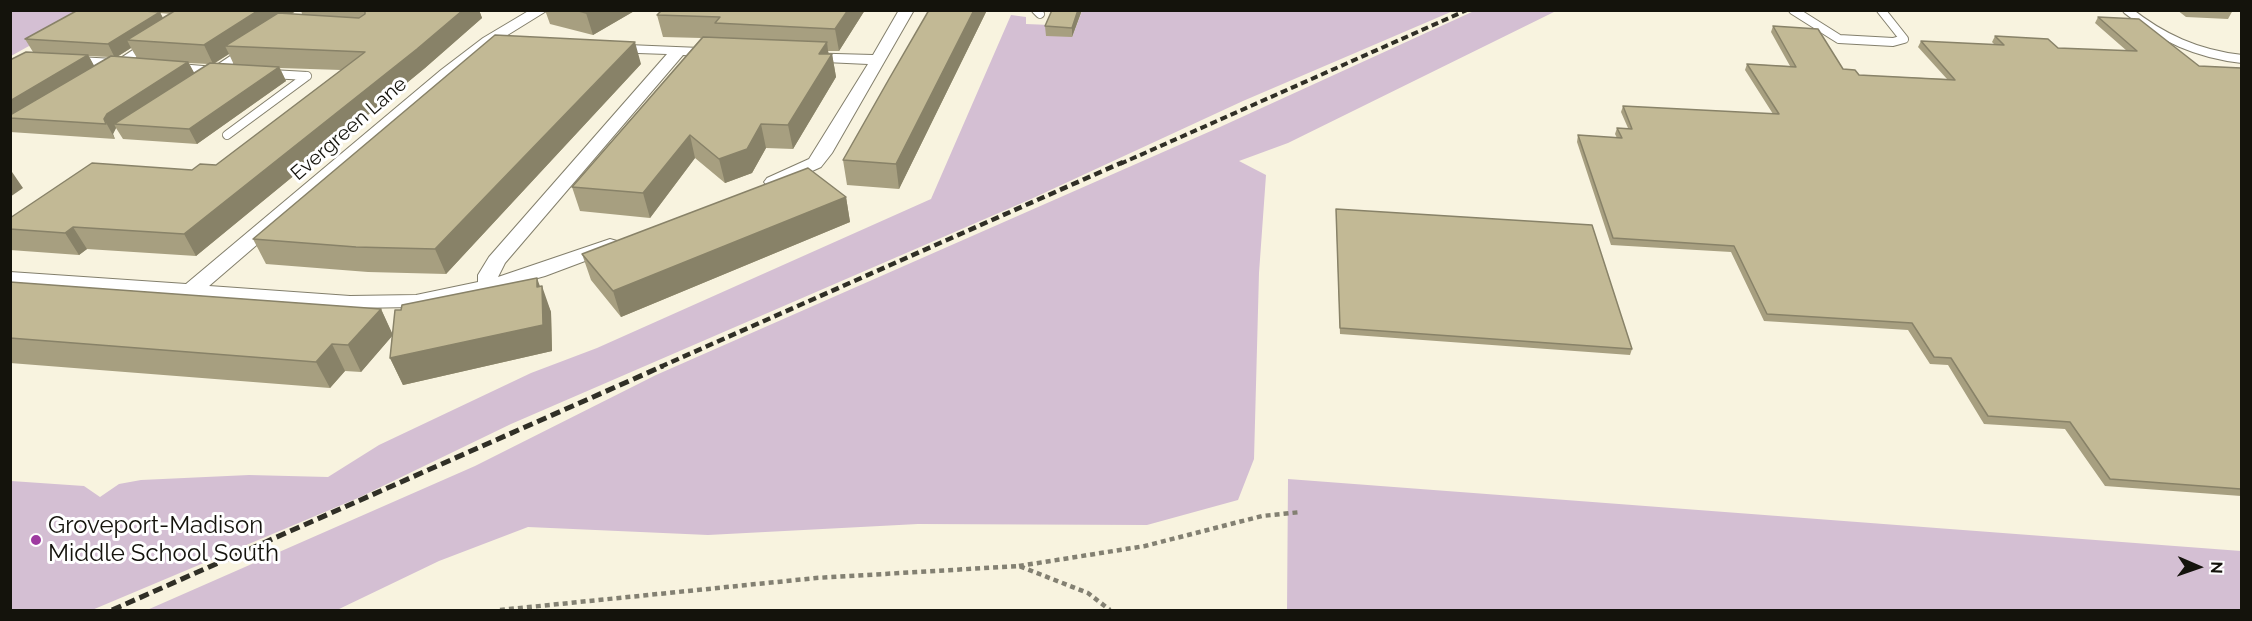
<!DOCTYPE html>
<style>
body{margin:0}
#map{position:relative;width:2252px;height:621px;overflow:hidden;background:#f8f3df;font-family:Raleway,sans-serif}
canvas{display:block}
.frame{position:absolute;inset:0;border:12px solid #14130c;pointer-events:none}
.north{position:absolute;left:2168px;top:537px;width:60px;height:60px;-webkit-text-stroke:4px #fff;paint-order:stroke;rotate:92deg;font-size:16px;font-weight:700;line-height:24px;text-align:center;color:#14130c}
.north::after{content:'';display:block;margin:auto;width:21px;height:27px;background:#14130c;clip-path:polygon(50% 0,100% 100%,50% 72%,0 100%)}
</style>
<div id="map">
<canvas width="2252" height="621"></canvas>
<div class="frame"></div>
<div class="north">N</div>
</div>
<script>
const ctx = document.querySelector('canvas').getContext('2d');
ctx.lineJoin = 'round';
function fillPath(path, color) { ctx.fillStyle = color; ctx.fill(path, 'evenodd'); }
function strokePath(path, color, width, dash) { ctx.strokeStyle = color; ctx.lineWidth = width; ctx.lineCap = dash ? 'butt' : 'round'; ctx.setLineDash(dash || []); ctx.stroke(path); }
function write(font, color, halo, rows, align = 'center') {
  ctx.font = font + ' Raleway,sans-serif'; ctx.lineWidth = 6; ctx.setLineDash([]); ctx.textBaseline = 'middle'; ctx.strokeStyle = halo; ctx.fillStyle = color; for (const [text, x, y, turn = 0] of rows) {
    ctx.save(); ctx.translate(x, y); ctx.rotate((+turn || 0) * Math.PI / 180); ctx.textAlign = isNaN(turn) ? turn : align; if (halo) ctx.strokeText(text, 0, 0); ctx.fillText(text, 0, 0); ctx.restore();
  }
}
const green = new Path2D(`
 M11 11H92L11 56Z
 M1082 11H1453L1243 101 1031 199 511 424 358 498 92 610H11V481L84 486 100 497 119 484 141 480 249 475 328 477 379 445 531 373 597 348 931 199 1011 15 1026 17V24L1050 25 1072 37Z
 M1474 11H1556L1288 143 1239 161 1266 175 1259 273 1254 459 1238 500 1147 525 918 524 708 535 528 527 439 561 337 610H147L475 466 656 375 1220 127Z
 M1288 479 2241 551V610H1287Z`);
const path = new Path2D(`
 M1019 566 1145 546 1262 516 1301 512
 M500 610 816 578 1019 566 1088 593 1110 610`);
const service = new Path2D(`
 M1036 10 1040 14
 M1793 10 1839 39 1893 42 1904 39 1881 10
 M2127 10C2162 38 2197 54 2242 59
 M78 61 114 63
 M119 64 146 46
 M179 68 215 71 242 53
 M271 74 307 76
 M227 135 307 76`);
const minor = new Path2D(`
 M530 10H548L493 44 453 76 209 286 350 296 416 295 478 282V275L489 257 667 54 609 52 601 47 604 44 724 49 727 52 719 57 683 55 505 263 498 277 610 239 617 241 620 245 617 249 545 276 480 294 416 307 350 308 10 284V272L186 284 441 70 483 38Z
 M899 10H914L832 153 821 167 779 186H767L764 182 767 178 809 159 868 64 804 61 796 56 799 53 873 55Z`);
const railFar2 = new Path2D(`
 M1120 164 1467 10`);
const railFar1 = new Path2D(`
 M660 367 1123 162`);
const rail = new Path2D(`
 M112 610 663 366`);
const wall = new Path2D(`
 M78 10H297L292 14H302L301 10H479L482 18 425 68 196 256 87 249 79 255 10 250V218L192 170 216 165 341 70 280 68 286 81 197 144 123 139 116 128 113 134 115 139 10 132V60L33 52 25 39ZM160 13 171 14 163 19ZM131 48 137 58 117 57ZM229 54 234 65 215 63ZM89 56 109 57 94 66ZM189 63 208 64 194 73Z
 M545 10H636L593 35 550 24Z
 M662 10H865L839 51H828L829 54H832L836 77 793 149 766 148 752 173 725 183 695 158 650 218 580 211 572 187 701 38 663 37 657 15Z
 M929 10H987L899 189 847 185 843 160Z
 M1052 10H1082L1072 37 1046 36 1045 26Z
 M2177 10H2233L2228 19 2186 17Z
 M2098 17 2199 66 2241 68V496L2105 486 2065 429 1984 424 1948 365 1930 364 1908 330 1764 321 1731 252 1611 245 1577 142 1578 135 1617 138 1615 134 1617 128H1628L1621 112 1623 106 1773 114 1745 70 1747 64 1790 66 1771 32 1773 26 1843 69 1859 75 1947 79 1918 47 1921 41 1995 45 1992 42 1995 36 2058 48 2127 51 2095 23Z
 M641 64 446 274 368 272 266 264 253 239Z
 M846 197 850 222 621 317 591 280 582 254Z
 M1336 209 1632 349 1630 355 1340 334 1336 215Z
 M10 282 381 309 392 334 401 310 540 286 551 312 552 351 403 385 390 358 392 336 361 372 345 371 330 388 10 363Z`);
const shadedWall = new Path2D(`
 M259 10H297L240 47 225 46 229 54 213 64 204 45Z
 M463 10H479L482 18 425 68 196 256 184 234Z
 M591 10H636L593 35 586 13Z
 M848 10H865L839 51 835 29Z
 M974 10H987L899 189 896 164Z
 M1078 10H1082L1072 37V28Z
 M160 12 167 26 127 40 131 48 115 58 108 44Z
 M635 42 641 64 446 274 435 249Z
 M827 42 829 59 832 54 836 77 793 149 788 125 819 54Z
 M88 55 96 69 10 118V101Z
 M188 62 196 76 114 124 116 128 113 134 115 139 104 119 107 114Z
 M279 67 286 81 197 144 189 129Z
 M761 124 766 148 752 173 725 183 719 159Z
 M690 135 695 158 650 218 643 193Z
 M10 169 23 188 10 197Z
 M846 197 850 222 621 317 613 291Z
 M73 227 87 249 79 255 65 233Z
 M537 278 542 292V286L551 312 552 351 403 385 390 358 537 287Z
 M381 309 393 335 361 372 348 345Z
 M332 344 345 371 330 388 316 362Z`);
const building = new Path2D(`
 M78 10H127L160 12 108 44 25 39Z
 M176 10H259L204 45 127 40Z
 M365 10H463L417 49 184 234 73 227 65 233 10 229V218L92 163 192 170 200 164 216 165 365 52 225 46 278 13 359 18 365 14Z
 M575 10H591L586 13Z
 M662 10H848L835 29 715 23 720 17 657 15Z
 M929 10H974L896 164 843 160 889 79Z
 M1052 10H1078L1072 28 1045 26Z
 M2098 17 2139 19 2199 66 2241 68V489L2110 479 2070 422 1988 416 1951 358 1934 357 1912 323 1767 314 1734 246 1613 238 1578 135 1622 138 1617 128 1632 129 1623 106 1779 114 1747 64 1796 67 1773 26 1818 29 1843 69 1855 70 1859 75 1955 80 1921 41 2004 45 1995 36 2048 39 2058 48 2137 51Z
 M495 35 635 42 435 249 356 247 253 239Z
 M703 37 827 42 819 54H832L788 125 761 124 747 149 719 159 690 135 643 193 572 187Z
 M26 52 88 55 10 101V60Z
 M111 56 188 62 107 114 104 119 106 124 10 118V115Z
 M210 63 279 67 189 129 114 124Z
 M808 168 846 197 613 291 582 254Z
 M1336 209 1592 225 1632 349 1340 328Z
 M537 278V287L542 286 543 325 390 358 395 310H401L402 305Z
 M10 282 381 309 348 345 332 344 316 362 10 338Z`);
const markers = [
 [36,540,6,"#9e3aa0"]
];
const streetNames = [
 ["Evergreen Lane",349,129,-41]
];
const nearPoinames = [
 ["Groveport-Madison",48,526],
 ["Middle School South",48,554]
];
fillPath(green, '#d4bfd3');
strokePath(service, '#837f6c', 10);
strokePath(minor, '#837f6c', 2);
strokePath(path, '#838072', 4.5, [5, 4]);
strokePath(service, '#fff', 8);
fillPath(minor, '#fff');
strokePath(railFar2, '#302f26', 4, [7, 4]);
strokePath(railFar1, '#302f26', 4.5, [8, 4.5]);
strokePath(rail, '#302f26', 5, [10, 5]);
fillPath(wall, '#a79f80');
fillPath(shadedWall, '#888268');
fillPath(building, '#c2b995');
strokePath(building, '#888268', 1.5);
for (const [x, y, r, color] of markers) { const dot = new Path2D(); dot.arc(x, y, r, 0, 2 * Math.PI); ctx.fillStyle = color; ctx.fill(dot); strokePath(dot, '#fff', 2); }
write('20px', '#14130c', '#fff', streetNames);
write('24px', '#14130c', '#fff', nearPoinames, 'left');
</script>
